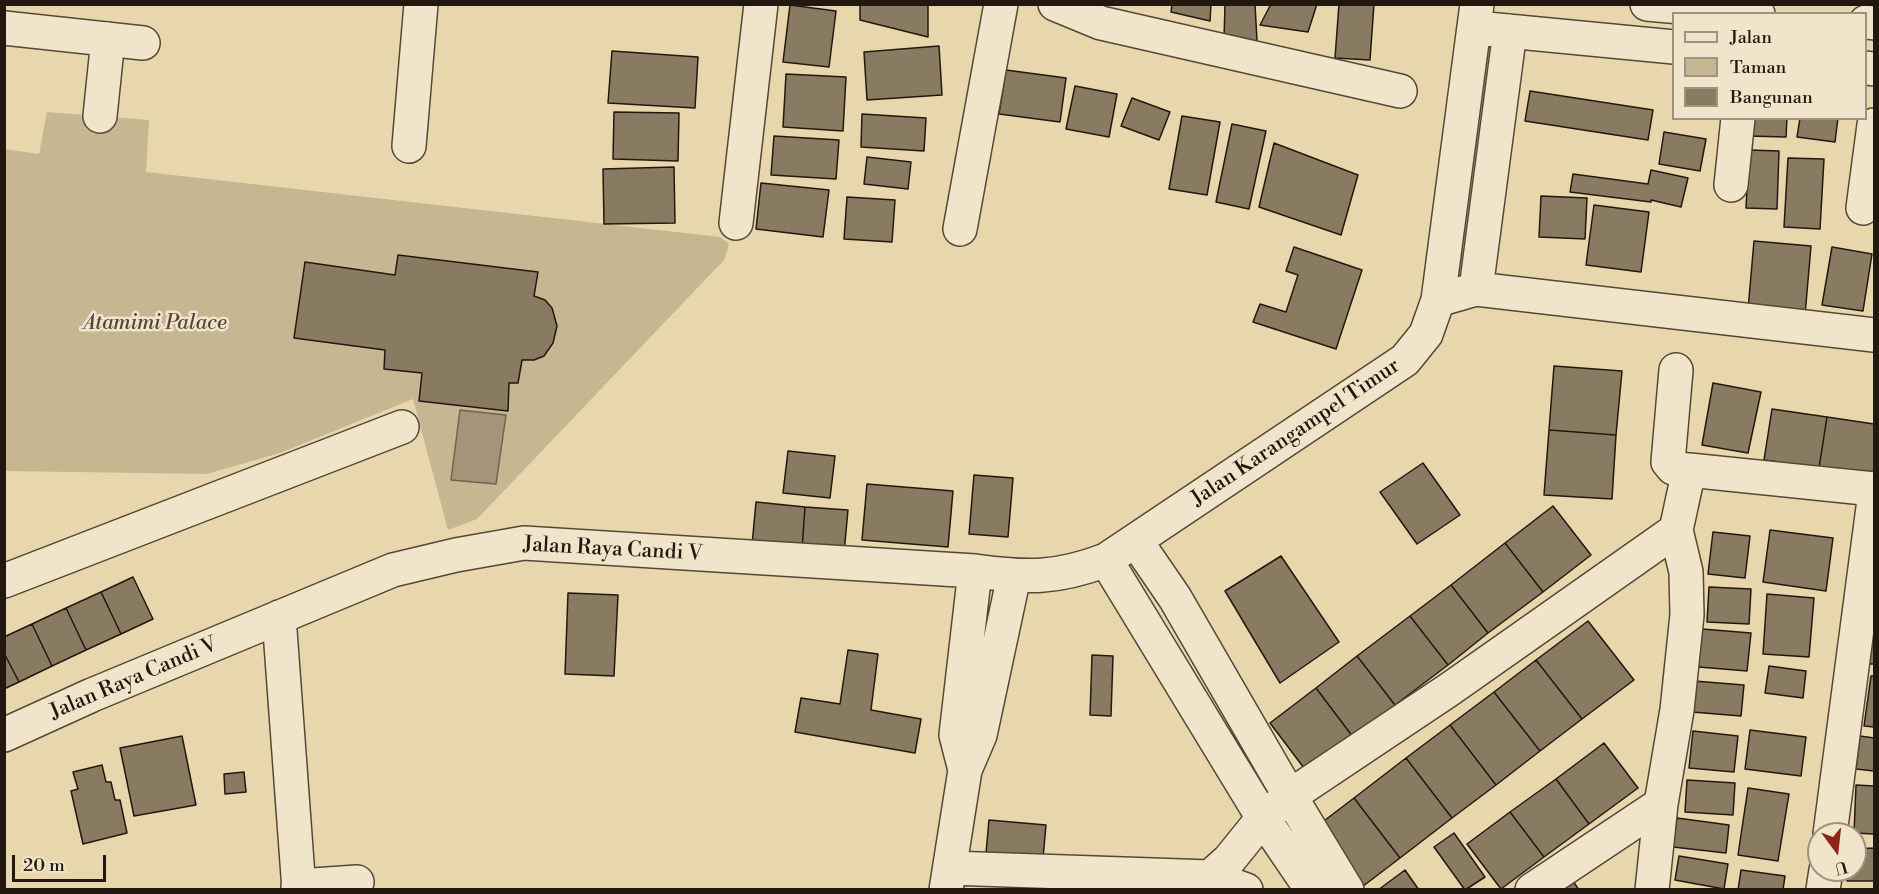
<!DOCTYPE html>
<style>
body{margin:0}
#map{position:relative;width:1879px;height:894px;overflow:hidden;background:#e8d6ad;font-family:"Libre Bodoni",serif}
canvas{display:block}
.frame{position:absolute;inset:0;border:6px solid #231810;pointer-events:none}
.legend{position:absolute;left:1672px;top:12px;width:195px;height:108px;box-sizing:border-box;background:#f0e4ca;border:2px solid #9e9280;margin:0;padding:8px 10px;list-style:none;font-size:18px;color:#231810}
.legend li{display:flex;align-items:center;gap:12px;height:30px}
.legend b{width:30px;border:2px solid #9e9280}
.north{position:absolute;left:1807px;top:822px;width:60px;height:60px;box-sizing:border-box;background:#f0e4ca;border:2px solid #9e9280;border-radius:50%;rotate:165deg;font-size:16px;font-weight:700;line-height:24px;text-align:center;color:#231810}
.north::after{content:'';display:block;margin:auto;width:21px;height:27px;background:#8f2418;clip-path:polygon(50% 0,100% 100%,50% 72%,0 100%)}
.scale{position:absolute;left:12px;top:855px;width:94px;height:27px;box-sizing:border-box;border:3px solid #231810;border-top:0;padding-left:8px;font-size:18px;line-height:21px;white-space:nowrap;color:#231810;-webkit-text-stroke:4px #f0e4ca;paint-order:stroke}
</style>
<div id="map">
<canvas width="1879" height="894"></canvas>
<div class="frame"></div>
<ul class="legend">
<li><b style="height:8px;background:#f0e4ca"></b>Jalan</li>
<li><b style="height:16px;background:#c7b692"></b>Taman</li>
<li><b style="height:16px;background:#897b62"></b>Bangunan</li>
</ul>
<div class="north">U</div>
<div class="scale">20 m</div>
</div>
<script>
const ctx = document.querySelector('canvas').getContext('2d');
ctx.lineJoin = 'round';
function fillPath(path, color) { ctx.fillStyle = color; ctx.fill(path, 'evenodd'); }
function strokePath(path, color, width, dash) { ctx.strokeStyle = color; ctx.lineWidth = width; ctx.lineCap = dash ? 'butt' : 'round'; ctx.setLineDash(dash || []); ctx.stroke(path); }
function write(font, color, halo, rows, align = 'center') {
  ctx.font = font + ' "Libre Bodoni",serif'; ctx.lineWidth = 5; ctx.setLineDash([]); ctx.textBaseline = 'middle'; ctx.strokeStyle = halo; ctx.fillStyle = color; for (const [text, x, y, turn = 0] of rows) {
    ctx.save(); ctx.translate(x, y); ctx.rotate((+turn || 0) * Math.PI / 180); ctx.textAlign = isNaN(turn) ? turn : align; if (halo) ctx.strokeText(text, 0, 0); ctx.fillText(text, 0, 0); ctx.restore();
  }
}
const green = new Path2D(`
 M47 112 149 120 146 172 720 237 729 244 724 260 477 519 448 530 413 399 280 453 207 474 5 471V149L39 154Z`);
const water = new Path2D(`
 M460 410 506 415 496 484 451 480Z`);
const building = new Path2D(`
 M860 4H928V37L860 20Z
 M1172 4H1211L1210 21 1171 12Z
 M1225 4H1255L1257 41 1224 39Z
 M1271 4H1317L1308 32 1260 25Z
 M1339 4H1374L1370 60 1335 58Z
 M790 5 836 11 829 67 783 62Z
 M939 46 942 95 867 100 864 52Z
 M612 51 698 57 695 108 608 103Z
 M1006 70 1066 78 1060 122 999 114Z
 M786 74 846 77 843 131 783 127Z
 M1075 86 1117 94 1109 137 1066 129Z
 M1530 91 1653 110 1648 140 1525 121Z
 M1132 98 1170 112 1159 140 1121 126Z
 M614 112 679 113 678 161 613 159Z
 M862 114 926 118 924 151 861 147Z
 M1182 116 1220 122 1207 195 1169 189Z
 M1748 118H1787L1786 137 1748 136Z
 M1800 118H1838L1835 142 1797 137Z
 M1232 124 1266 131 1249 209 1216 202Z
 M1664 132 1706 139 1700 171 1659 164Z
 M774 136 839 140 836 179 771 175Z
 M1274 143 1358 175 1341 235 1259 207Z
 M1749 150 1779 151 1777 209 1746 208Z
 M867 157 911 162 908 189 864 184Z
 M1788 158 1824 159 1820 229 1784 227Z
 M674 167 675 223 604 224 603 169Z
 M1651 170 1688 178 1681 207 1651 200V202L1570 192 1573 174 1648 184Z
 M761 183 829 190 823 237 756 229Z
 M1541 196 1587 198 1585 239 1539 237Z
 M847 197 895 200 892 242 844 239Z
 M1594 205 1649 212 1641 272 1586 265Z
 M1754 241 1811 246 1805 315 1748 310Z
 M1294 247 1362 270 1336 349 1253 322 1260 304 1286 312 1298 275 1286 271Z
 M1832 247 1872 254 1863 311 1822 305Z
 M398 255 538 272 534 296 545 300 552 308 557 326 553 343 544 356 534 360H522L518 383H509L508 411 419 401 422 373 384 369 385 350 294 338 305 262 395 275Z
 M1554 366 1622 371 1616 435 1549 430Z
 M1713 383 1761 392 1748 453 1702 445Z
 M1772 409 1827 417 1819 468 1764 460Z
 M1827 417 1874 424V475L1819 468Z
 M1549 430 1616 435 1612 499 1544 495Z
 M788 451 835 456 830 498 783 493Z
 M1423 463 1460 515 1417 544 1380 492Z
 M974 475 1013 478 1008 537 969 534Z
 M867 484 953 491 948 547 862 540Z
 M756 502 805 507 802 549 752 545Z
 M1553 506 1591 555 1543 592 1505 543Z
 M805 507 848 510 844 553 802 549Z
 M1770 530 1833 538 1826 591 1763 582Z
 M1713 532 1750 536 1745 578 1708 574Z
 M1505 543 1543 592 1488 633 1451 585Z
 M1281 556 1339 642 1280 683 1225 591Z
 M133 577 153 619 121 634 101 592Z
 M1451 585 1488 633 1448 665 1410 616Z
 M1709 587 1751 589 1749 624 1707 622Z
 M101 592 121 634 86 650 66 608Z
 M568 593 618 595 614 676 565 674Z
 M1767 594 1814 598 1809 657 1763 654Z
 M66 608 86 650 52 666 32 624Z
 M1874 611V664H1864Z
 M1410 616 1448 665 1395 705 1357 656Z
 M1588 621 1634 680 1582 719 1536 660Z
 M32 624 52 666 19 682 4 653V637Z
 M1690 628 1751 633 1747 671 1687 666Z
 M848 650 878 654 871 710 921 719 915 753 795 732 801 698 840 704Z
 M4 653 19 682 4 689Z
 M1092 655 1113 656 1111 716 1090 715Z
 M1357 656 1395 705 1353 737 1316 688Z
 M1536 660 1582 719 1540 751 1494 692Z
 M1769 666 1806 671 1803 698 1765 693Z
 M1871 676H1874V727L1864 726Z
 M1694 681 1744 685 1741 716 1692 712Z
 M1316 688 1353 737 1307 772 1270 723Z
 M1494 692 1540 751 1496 785 1450 725Z
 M1450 725 1496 785 1452 818 1406 758Z
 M1750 730 1806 737 1801 776 1745 769Z
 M1693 731 1738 736 1734 772 1689 768Z
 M182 736 196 805 134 816 120 748Z
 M1860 736 1874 738V771L1856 769Z
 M1604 743 1638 788 1589 824 1556 779Z
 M1406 758 1452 818 1400 858 1354 798Z
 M102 765 106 782H111L115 800H120L127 833 83 844 71 791 78 789 73 772Z
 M244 772 246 792 225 794 224 774Z
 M1556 779 1589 824 1544 857 1510 812Z
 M1687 780 1735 783 1733 815 1685 812Z
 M1856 785 1874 786V834L1854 833Z
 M1748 788 1789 794 1778 861 1738 855Z
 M1354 798 1400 858 1358 890 1312 830Z
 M1510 812 1544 857 1501 889 1467 844Z
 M1677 818 1729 825 1726 853 1673 847Z
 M989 820 1046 825 1043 858 986 853Z
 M1454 833 1485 877 1465 890 1434 847Z
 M1874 848V881H1847V870H1855V849Z
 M1679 856 1728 864 1724 889 1675 880Z
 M1405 870 1419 890H1378Z
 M1741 870 1785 876 1783 890H1738Z
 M1571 878 1579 890H1555Z`);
const minor = new Path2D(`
 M1055 4 1101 23 1400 91
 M1647 4 1758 14
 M1866 22 1874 23
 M4 28 143 43
 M1487 29 1674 47
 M1866 68 1874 69
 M100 116 108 39
 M409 146 421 4
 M1731 185 1738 118
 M1863 208 1874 125
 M736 223 761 4
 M960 229 1001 4
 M1476 289 1510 31
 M1438 300 1476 289 1874 335
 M1676 370 1668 462 1673 468 1689 470
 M1136 541 1175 598 1278 776 1347 890
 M1106 560 1263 818 1312 890
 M4 581 402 427
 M279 617 299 890
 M4 735 92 695 393 570 456 555 524 543 975 571C1027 578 1056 579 1106 560L1405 360 1426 334 1438 300 1477 4
 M965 770 956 735 975 571
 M1830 834 1874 500
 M950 868 1210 877 1246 890
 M1210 877 1229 860 1263 818 1290 796 1450 689 1676 530 1689 470 1874 489
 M298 886 357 882
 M946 890 965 770 980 735 1014 576
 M1532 890 1661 804
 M1652 890 1661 804 1677 710 1687 615 1686 572 1676 530
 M1823 890 1826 870`);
const parkNames = [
 ["Atamimi Palace",155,324]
];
const streetNames = [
 ["Jalan Karangampel Timur",1296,433,-34],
 ["Jalan Raya Candi V",613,550,3],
 ["Jalan Raya Candi V",134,679,-23]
];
fillPath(green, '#c7b692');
fillPath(water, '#a59578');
strokePath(water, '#71634e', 1.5);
fillPath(building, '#897b62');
strokePath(building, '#231810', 1.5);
strokePath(minor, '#544837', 36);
strokePath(minor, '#f0e4ca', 33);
write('italic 21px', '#544737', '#f0e4ca', parkNames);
write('21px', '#231810', '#f0e4ca', streetNames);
</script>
